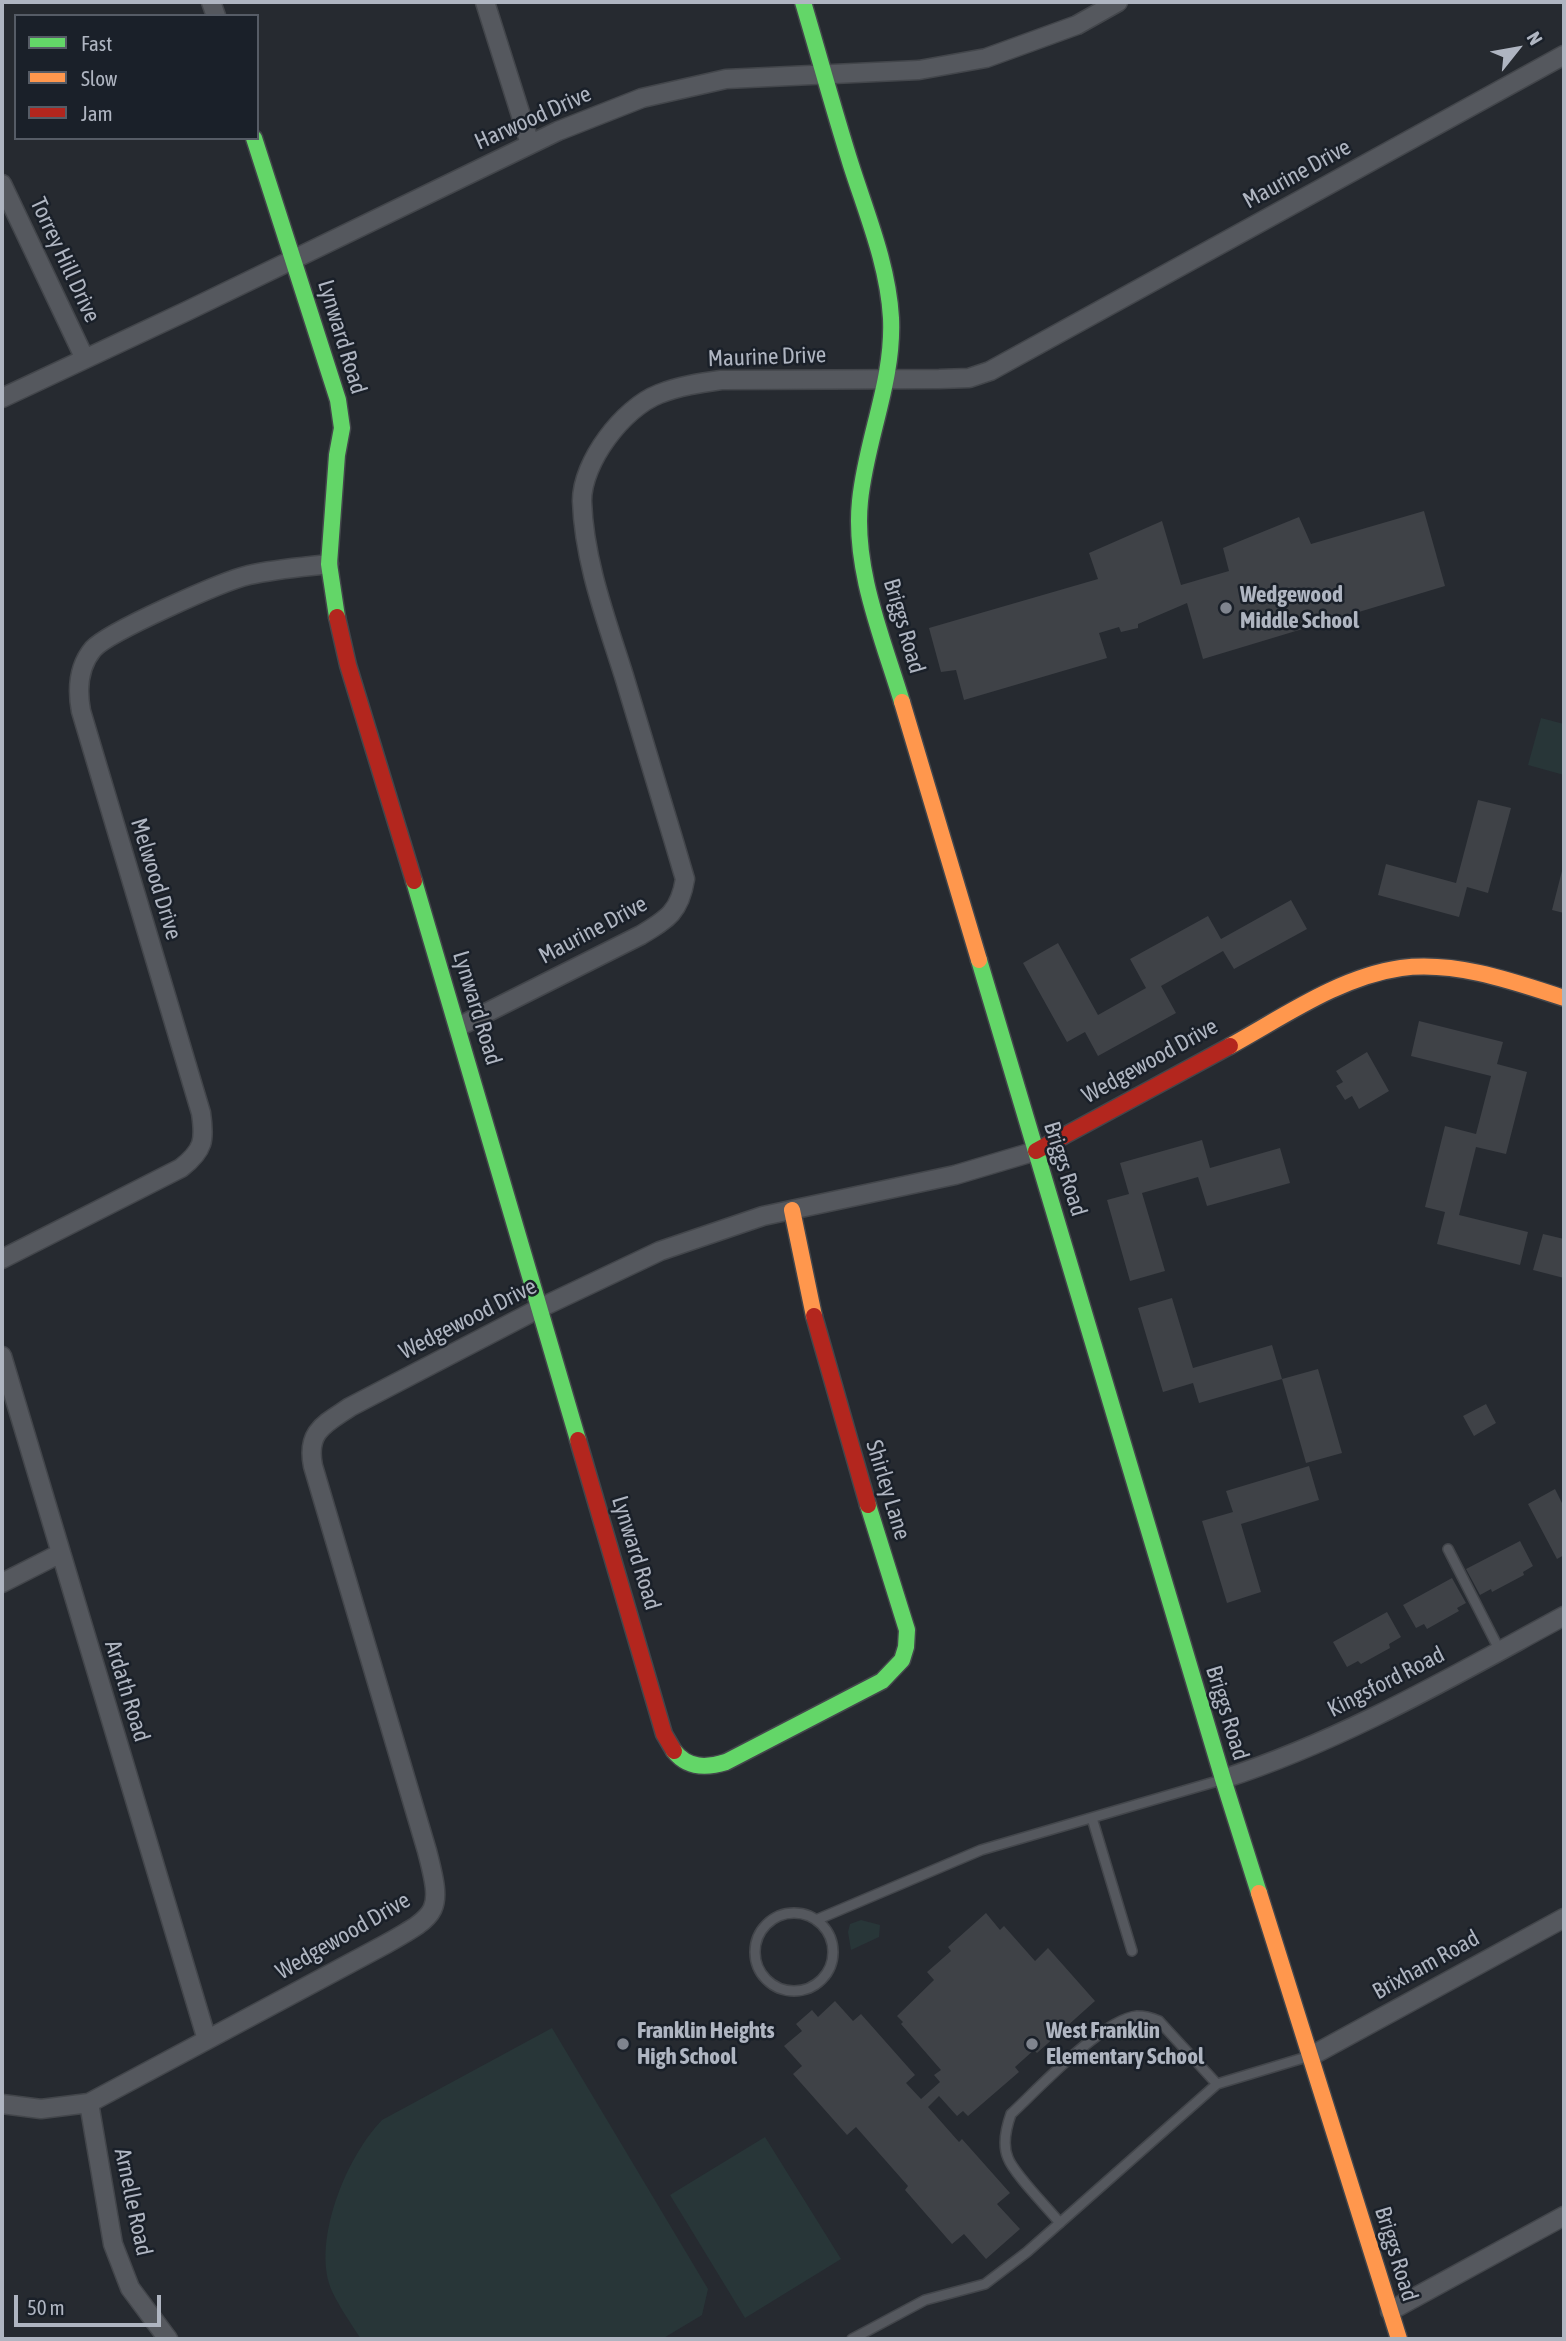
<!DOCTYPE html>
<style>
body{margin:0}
#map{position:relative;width:1566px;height:2341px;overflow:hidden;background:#262a30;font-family:"Asap Condensed",sans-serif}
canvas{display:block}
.frame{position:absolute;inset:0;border:4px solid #afb5c1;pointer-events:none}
.legend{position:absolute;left:14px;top:14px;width:245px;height:126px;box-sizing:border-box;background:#1a2029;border:2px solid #565c66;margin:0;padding:9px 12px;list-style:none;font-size:21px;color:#afb5c1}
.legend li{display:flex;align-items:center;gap:14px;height:35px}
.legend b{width:35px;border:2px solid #565c66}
.north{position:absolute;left:1482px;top:14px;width:70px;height:70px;-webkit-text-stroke:5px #1a2029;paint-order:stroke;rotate:59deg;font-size:19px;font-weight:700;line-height:28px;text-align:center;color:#afb5c1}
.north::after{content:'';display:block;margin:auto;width:24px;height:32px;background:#afb5c1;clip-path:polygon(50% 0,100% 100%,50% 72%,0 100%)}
.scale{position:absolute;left:14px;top:2295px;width:147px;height:32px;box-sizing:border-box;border:4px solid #afb5c1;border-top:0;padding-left:9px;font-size:21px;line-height:24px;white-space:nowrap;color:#afb5c1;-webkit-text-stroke:5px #1a2029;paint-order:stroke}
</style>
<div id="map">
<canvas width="1566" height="2341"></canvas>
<div class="frame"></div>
<ul class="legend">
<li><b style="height:9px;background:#63d668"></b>Fast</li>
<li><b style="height:9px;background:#ff974d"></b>Slow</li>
<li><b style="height:9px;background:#b3261e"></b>Jam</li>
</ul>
<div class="north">N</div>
<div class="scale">50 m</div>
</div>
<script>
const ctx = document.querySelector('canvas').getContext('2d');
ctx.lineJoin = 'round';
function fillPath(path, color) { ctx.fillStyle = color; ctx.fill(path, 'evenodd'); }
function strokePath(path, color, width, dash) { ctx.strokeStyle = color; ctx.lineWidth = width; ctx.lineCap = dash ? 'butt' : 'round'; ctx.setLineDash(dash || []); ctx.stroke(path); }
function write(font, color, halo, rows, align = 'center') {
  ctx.font = font + ' "Asap Condensed",sans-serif'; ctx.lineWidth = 5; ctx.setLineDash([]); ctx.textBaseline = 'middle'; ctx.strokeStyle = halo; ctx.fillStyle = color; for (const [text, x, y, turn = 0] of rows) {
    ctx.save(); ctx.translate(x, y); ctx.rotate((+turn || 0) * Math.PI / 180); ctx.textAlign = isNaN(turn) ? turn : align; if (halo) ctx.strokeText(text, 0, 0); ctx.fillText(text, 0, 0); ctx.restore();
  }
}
const green = new Path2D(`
 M1541 718 1564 724V775L1528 765Z
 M861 1920 880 1925 879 1937 851 1950 848 1932 850 1924Z
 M552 2028 708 2289 702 2315 662 2339H361C352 2325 333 2298 329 2283 315 2233 348 2155 382 2120Z
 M765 2137 841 2259 745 2318 670 2195Z`);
const building = new Path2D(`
 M1424 511 1445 586 1203 659 1187 603 1138 624V628L1121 632 1119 627 1099 633 1107 658 964 700 956 670 941 672 929 628 1098 579 1089 553 1162 521 1181 585 1229 571 1223 548 1299 517 1311 544Z
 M1478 800 1511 808 1488 893 1467 887 1459 917 1378 895 1386 864 1456 883Z
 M1563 867 1564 868V913L1552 910Z
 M1291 900 1307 929 1234 969 1223 951 1161 986 1176 1013 1098 1056 1085 1032 1067 1042 1023 963 1058 943 1098 1015 1146 988 1130 959 1208 916 1221 939Z
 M1419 1021 1503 1042 1497 1064 1527 1072 1506 1154 1476 1147 1459 1215 1528 1232 1520 1265 1437 1244 1445 1212 1425 1207 1445 1126 1476 1134 1491 1076 1411 1056Z
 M1367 1052 1389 1091 1359 1109 1352 1096 1345 1100 1336 1086 1343 1082 1336 1071Z
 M1202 1140 1210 1168 1280 1148 1290 1183 1207 1206 1198 1177 1142 1193 1165 1271 1130 1281 1107 1200 1129 1194 1120 1163Z
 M1543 1234 1564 1239V1278L1533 1270Z
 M1172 1298 1193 1368 1272 1345 1282 1379 1318 1369 1342 1453 1306 1463 1282 1379 1199 1403 1193 1383 1163 1392 1138 1308Z
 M1486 1404 1496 1423 1474 1436 1463 1416Z
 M1309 1466 1319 1500 1241 1524 1261 1592 1227 1603 1202 1521 1233 1512 1226 1491Z
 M1555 1489 1564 1507V1555L1557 1559 1528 1504Z
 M1520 1541 1533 1566 1523 1572 1524 1575 1492 1592 1491 1589 1480 1595 1466 1569Z
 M1452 1578 1466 1603 1457 1608 1459 1611 1427 1629 1424 1624 1416 1628 1403 1605Z
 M1387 1612 1401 1637 1389 1644 1390 1648 1361 1664 1358 1661 1347 1667 1333 1642Z
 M986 1913 1000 1930 1004 1926 1035 1961 1048 1948 1095 2001 1037 2053 1034 2050 1015 2067 1019 2072 968 2116 963 2111 957 2116 939 2096 928 2107 959 2142 962 2139 1010 2193 997 2204 1020 2229 986 2259 964 2234 952 2244 905 2190 908 2186 856 2127 847 2135 793 2074 802 2066 784 2046 802 2031 796 2024 812 2010 818 2017 835 2001 853 2021 861 2014 915 2075 906 2083 921 2099 940 2082 934 2075 941 2070 901 2024 903 2022 897 2016 934 1980 927 1972 951 1951 948 1947Z`);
const lane = new Path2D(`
 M1448 1549 1500 1651
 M1092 1818 1132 1951
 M755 1952a39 39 0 1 1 78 0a39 39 0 1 1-78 0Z
 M816 1920 981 1850 1221 1780
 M1060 2223C1048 2208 1014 2174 1008 2158 1002 2144 1006 2128 1011 2114 1037 2090 1103 2019 1137 2016 1145 2016 1152 2018 1159 2021L1217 2084
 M852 2339 925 2300 985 2284 1027 2252 1217 2084 1310 2056`);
const street = new Path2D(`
 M211 2 216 16
 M485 2 530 144
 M2 184 84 357
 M2 398 187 311 558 131 642 98 726 79 919 70 986 58 1077 25 1118 2
 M458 1027 641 935C668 919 680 911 685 879 665 811 644 743 624 676 606 619 584 561 582 501 582 462 623 408 659 394 679 386 700 383 721 380L939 379 969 378 990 371 1564 55
 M2 1259 181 1168C204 1150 205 1140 201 1113L81 711C77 689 78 667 93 649 108 632 223 581 249 575 275 569 302 567 329 564
 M2 1356 207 2040
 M2 1583 61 1553
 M1223 1779C1344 1740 1453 1676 1564 1616
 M1311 2056 1564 1918
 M89 2103 113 2244 130 2288 168 2339
 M2 2104 41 2109 89 2103 386 1944C439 1914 443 1912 427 1851L313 1466C306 1431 325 1424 350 1407L540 1308 660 1251 763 1216 955 1175 1036 1151
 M1390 2311 1564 2216`);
const fast = new Path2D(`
 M803 2C819 56 834 111 851 165 867 215 888 265 891 318 894 381 866 439 860 501 853 569 883 639 902 702
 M254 138 338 400 342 428 337 455 329 564 337 617
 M414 881 578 1440
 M979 960 1223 1779 1259 1893
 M674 1751C688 1769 707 1768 726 1762L882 1681 902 1660 906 1647 907 1630 868 1505`);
const slow = new Path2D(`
 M902 702 979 960
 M1230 1046C1283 1017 1339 977 1401 968 1456 961 1512 981 1564 998
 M792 1210 814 1316
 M1259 1893 1399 2339`);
const jam = new Path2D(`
 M337 617 348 665 414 881
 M1036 1151 1230 1046
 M814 1316 868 1505
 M578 1440 664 1734 674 1751`);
const markers = [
 [1226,608,7,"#7f848e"],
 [623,2044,7,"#7f848e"],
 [1032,2044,7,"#7f848e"]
];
const streetNames = [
 ["Harwood Drive",533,118,-24],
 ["Maurine Drive",1297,174,-29],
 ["Torrey Hill Drive",65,260,65],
 ["Lynward Road",342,337,73],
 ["Maurine Drive",767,357,-2],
 ["Briggs Road",904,626,74],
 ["Melwood Drive",156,879,73],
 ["Maurine Drive",593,930,-28],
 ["Lynward Road",477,1008,73],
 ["Wedgewood Drive",1150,1061,-29],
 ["Briggs Road",1065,1169,73],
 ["Wedgewood Drive",468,1319,-27],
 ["Shirley Lane",888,1490,73],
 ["Lynward Road",636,1553,73],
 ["Kingsford Road",1386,1682,-27],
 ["Ardath Road",127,1691,73],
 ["Briggs Road",1227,1713,73],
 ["Wedgewood Drive",343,1936,-30],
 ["Brixham Road",1426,1965,-29],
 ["Arnelle Road",133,2202,78],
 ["Briggs Road",1396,2254,73]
];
const poiNames = [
 ["Wedgewood",1240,595],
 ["Middle School",1240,621],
 ["Franklin Heights",637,2031],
 ["High School",637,2057],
 ["West Franklin",1046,2031],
 ["Elementary School",1046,2057]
];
fillPath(green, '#283638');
fillPath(building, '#3f4247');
strokePath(lane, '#43464b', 12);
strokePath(street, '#43464b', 21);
strokePath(fast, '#43464b', 19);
strokePath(slow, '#43464b', 19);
strokePath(jam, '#43464b', 19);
strokePath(lane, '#55585e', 9);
strokePath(street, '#55585e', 18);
strokePath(fast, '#63d668', 16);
strokePath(slow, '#ff974d', 16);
strokePath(jam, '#b3261e', 16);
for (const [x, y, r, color] of markers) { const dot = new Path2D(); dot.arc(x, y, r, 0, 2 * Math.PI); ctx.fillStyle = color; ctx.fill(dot); strokePath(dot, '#1a2029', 2.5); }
write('23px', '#afb5c1', '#1a2029', streetNames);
write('bold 23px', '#afb5c1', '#1a2029', poiNames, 'left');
</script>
